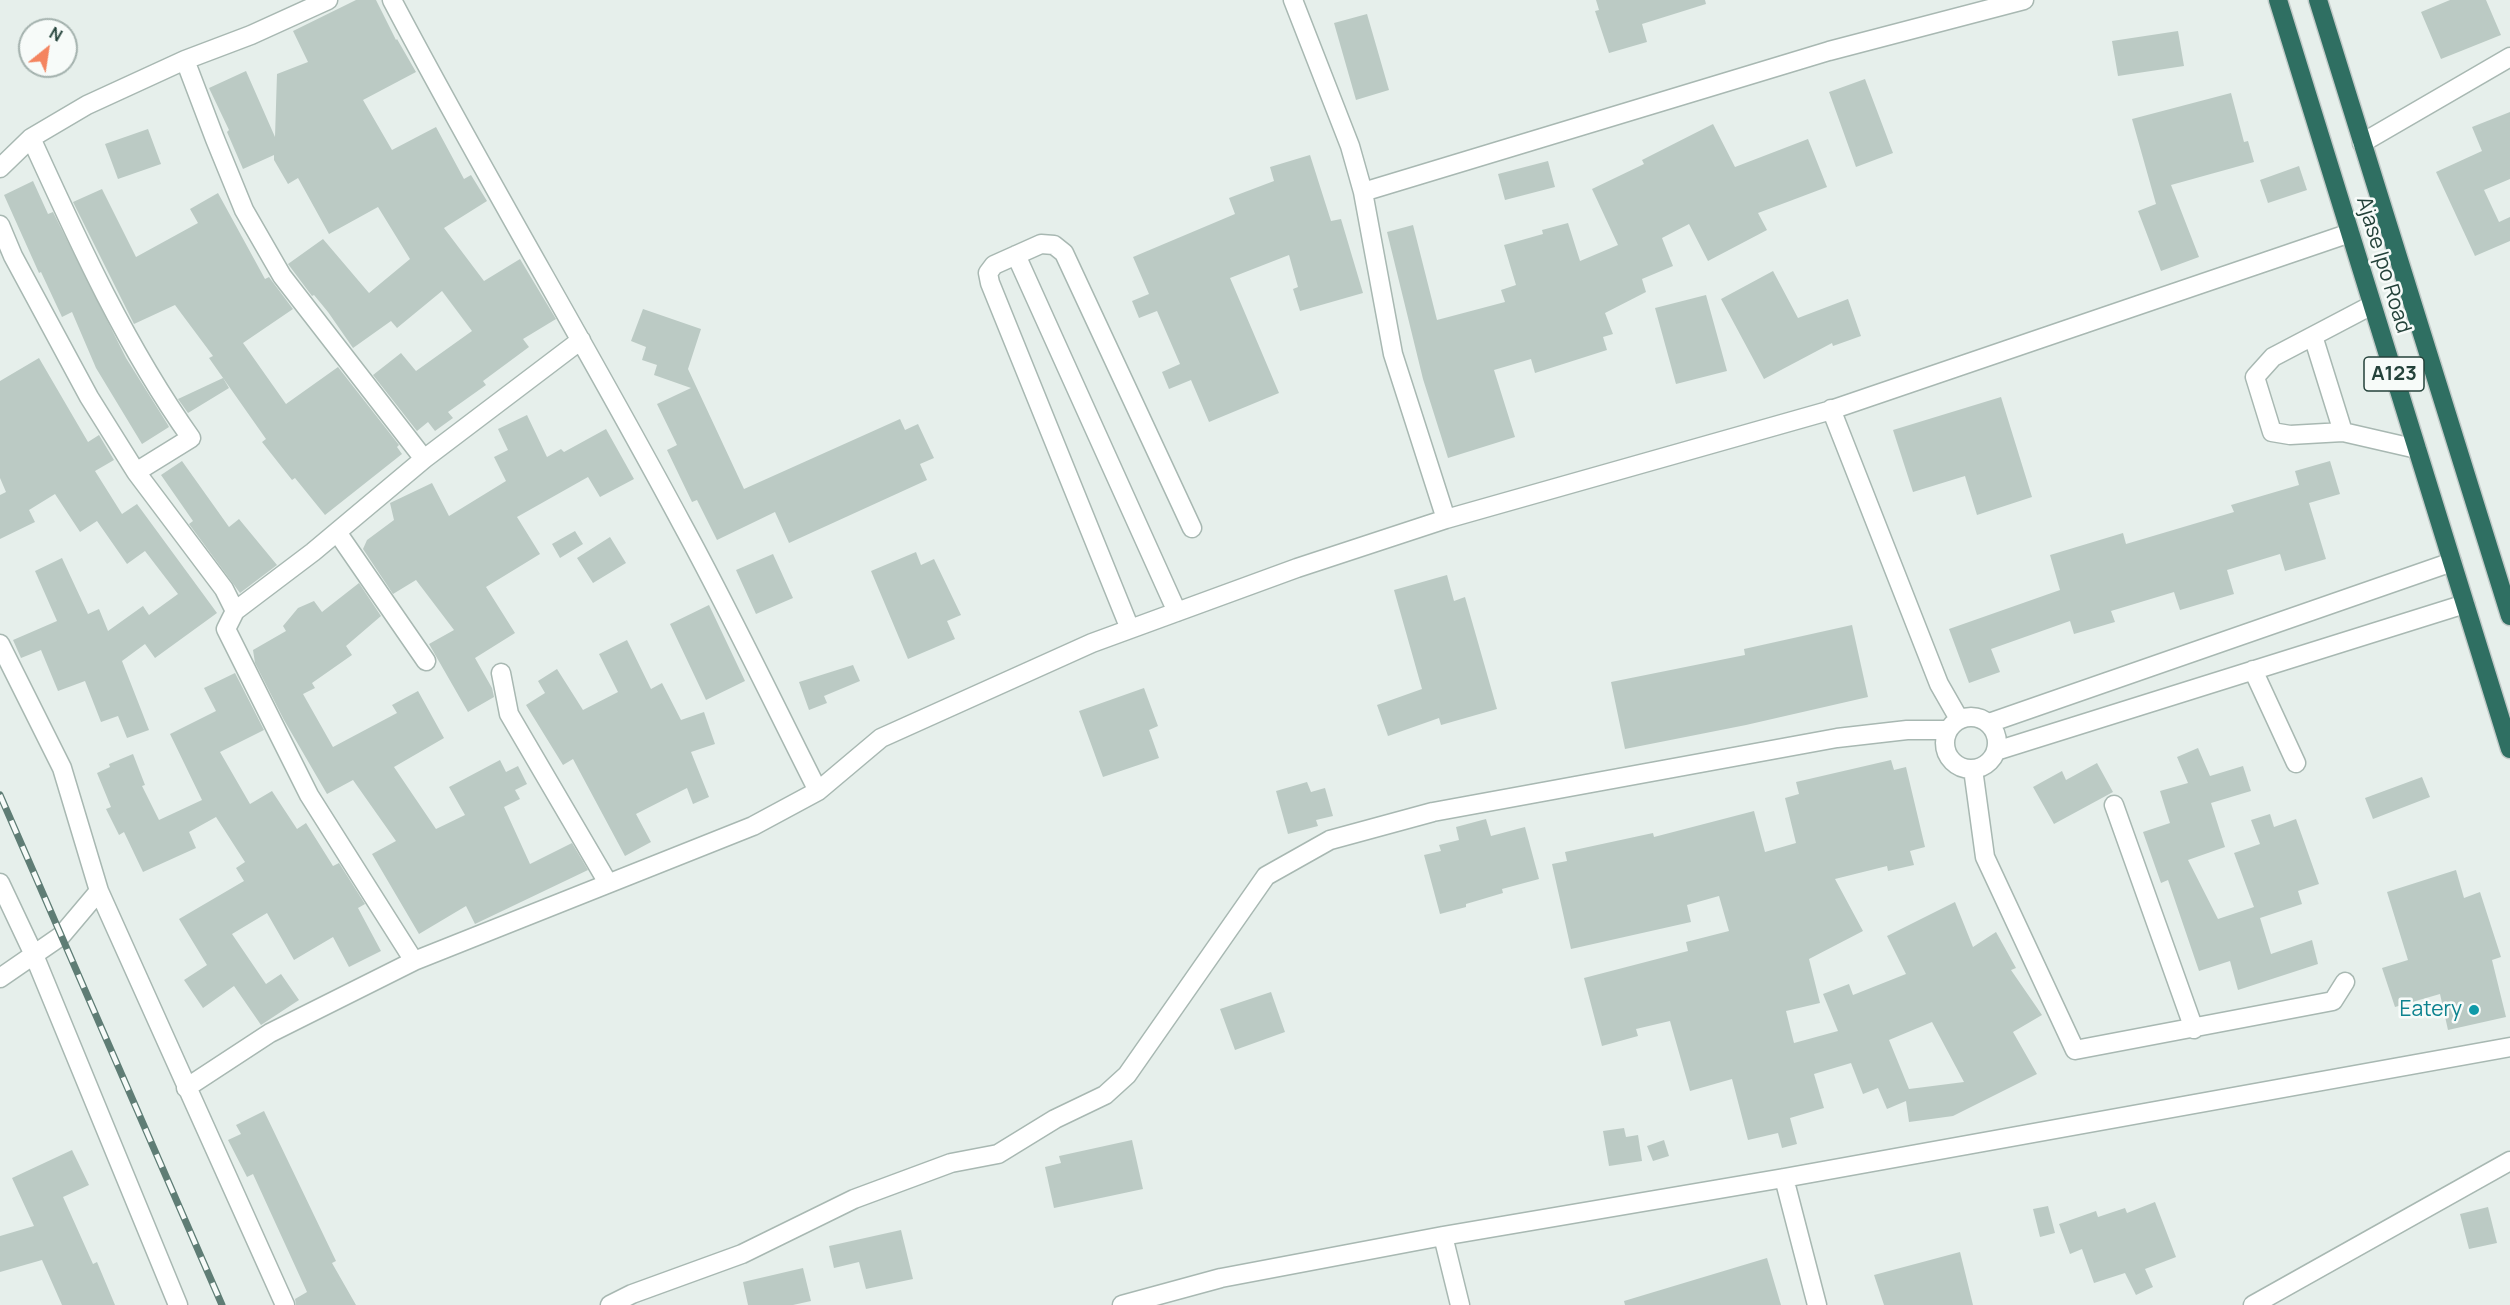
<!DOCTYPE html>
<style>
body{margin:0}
#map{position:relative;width:2510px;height:1305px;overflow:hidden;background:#e6efeb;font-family:Manrope,sans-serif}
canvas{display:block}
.north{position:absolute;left:18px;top:18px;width:60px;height:60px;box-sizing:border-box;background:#f7fbf9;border:2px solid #a3b1ad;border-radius:50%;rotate:30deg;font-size:16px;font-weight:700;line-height:24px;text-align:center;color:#24423a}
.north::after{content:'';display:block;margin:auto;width:21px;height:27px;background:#f4845f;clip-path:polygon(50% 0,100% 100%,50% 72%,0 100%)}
</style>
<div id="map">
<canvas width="2510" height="1305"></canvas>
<div class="north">N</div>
</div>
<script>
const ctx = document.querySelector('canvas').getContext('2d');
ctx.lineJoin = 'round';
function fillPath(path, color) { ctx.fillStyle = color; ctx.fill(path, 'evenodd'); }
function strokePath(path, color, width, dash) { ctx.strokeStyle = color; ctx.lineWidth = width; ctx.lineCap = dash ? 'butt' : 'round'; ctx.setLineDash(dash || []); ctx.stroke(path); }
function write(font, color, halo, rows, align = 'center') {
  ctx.font = font + ' Manrope,sans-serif'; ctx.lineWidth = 5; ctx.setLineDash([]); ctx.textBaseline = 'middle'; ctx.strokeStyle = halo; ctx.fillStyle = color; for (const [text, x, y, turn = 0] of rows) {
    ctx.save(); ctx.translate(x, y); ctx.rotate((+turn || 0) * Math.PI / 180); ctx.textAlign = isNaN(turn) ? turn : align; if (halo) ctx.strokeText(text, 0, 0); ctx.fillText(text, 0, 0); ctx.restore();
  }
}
const building = new Path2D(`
 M356 0H376L396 40 397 39 416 72 363 100 392 150 436 127 464 179 471 175 487 201 444 228 484 281 520 259 556 319 523 339 529 347 483 381 486 385 448 412 453 418 435 431 428 422 417 431 373 375 401 353 416 371 472 331 442 291 397 328 391 321 353 348 328 312 314 295 312 296 288 264 323 239 369 293 410 259 378 207 329 234 298 178 288 184 274 160V155L243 169 227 132 229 130 209 88 246 71 275 137 277 74 308 62 293 31Z
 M1596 0H1705L1706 4 1642 24 1647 42 1609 53 1595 11 1599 10Z
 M2450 0H2486L2501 35 2441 59 2421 12Z
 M1367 14 1389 90 1356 100 1334 23Z
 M2178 31 2184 66 2118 76 2112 41Z
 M1865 79 1893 153 1856 167 1829 92Z
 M2231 93 2244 142 2248 141 2254 162 2171 185 2199 257 2161 271 2138 211 2156 204 2132 119Z
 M2510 112V179L2484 190 2499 222 2510 217V241L2475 256 2436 172 2482 151 2472 127Z
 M1713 124 1735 167 1808 139 1827 187 1758 213 1767 230 1708 261 1689 224 1662 238 1673 266 1642 279 1646 292 1605 313 1613 334 1603 337 1607 350 1535 373 1531 359 1494 370 1515 437 1448 458 1423 379 1387 232 1413 225 1437 320 1505 302 1501 290 1516 285 1504 245 1543 234 1542 230 1568 223 1580 261 1618 245 1592 189 1644 164 1642 160Z
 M148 129 161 164 118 179 105 144Z
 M1310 155 1331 221 1341 219 1363 293 1300 311 1293 289 1298 287 1289 255 1230 278 1279 393 1209 422 1191 380 1169 389 1162 372 1180 364 1157 311 1139 318 1132 301 1149 294 1133 257 1235 214 1229 198 1274 181 1270 167Z
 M1548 161 1555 187 1505 200 1498 174Z
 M2299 166 2307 190 2268 203 2260 180Z
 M33 181 48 214 53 212 126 358 168 425 169 427 142 444 96 368 72 312 62 317 41 272 39 273 4 195Z
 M102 189 136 257 198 223 190 209 218 193 265 279 269 277 293 309 243 343 286 404 338 367 399 445 397 447 402 454 325 515 295 478 292 480 262 442 266 439 209 358 213 356 175 305 134 324 73 202Z
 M1773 271 1798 318 1848 299 1861 336 1833 346 1832 343 1764 379 1721 299Z
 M1706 295 1727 371 1676 384 1655 308Z
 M643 309 701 329 688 369 744 489 900 419 905 430 918 424 934 458 920 464 927 480 789 543 775 512 717 540 697 500 692 502 667 450 677 445 657 404 691 388 654 375 657 365 642 360 646 347 631 341Z
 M39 358 88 442 99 435 114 460 95 471 122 514 137 504 217 613 155 658 145 644 122 661 149 730 127 738 118 716 101 722 85 681 58 691 41 650 21 658 13 640 57 621 35 571 62 558 88 614 99 609 108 631 143 606 149 615 178 594 145 551 127 564 97 521 80 532 55 494 29 510 35 522 0 539V495L6 492 0 478V381Z
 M223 378 229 388 188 413 178 399Z
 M2001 397 2032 497 1977 515 1965 476 1913 492 1893 430Z
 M527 415 547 457 561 449 564 452 606 429 634 479 600 497 588 477 517 517 540 554 486 587 515 633 475 658 492 688 494 697 468 712 429 644 454 630 416 580 393 594 363 549 367 540 394 520 390 503 432 483 449 516 506 481 494 457 508 450 498 429Z
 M182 461 229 527 239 519 277 565 240 593 189 524 193 521 161 475Z
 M2330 461 2340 494 2309 503 2326 559 2285 571 2280 554 2227 570 2234 594 2180 610 2174 592 2111 611 2115 622 2074 634 2070 621 1991 649 2000 672 1969 683 1949 629 2060 590 2050 555 2123 533 2126 544 2234 512 2231 505 2299 485 2295 471Z
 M575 531 583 544 560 558 552 544Z
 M610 537 626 563 593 583 577 558Z
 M916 552 921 565 934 559 961 615 947 621 955 639 908 659 871 571Z
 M773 554 793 598 756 614 736 570Z
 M1447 575 1454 601 1465 597 1497 709 1441 725 1439 718 1388 736 1377 705 1422 689 1394 590Z
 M359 583 381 616 346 646 352 655 312 683 315 688 303 694 333 747 397 713 392 705 418 691 444 738 394 767 436 829 465 815 449 787 500 760 506 772 518 766 527 784 515 790 520 799 504 807 530 864 572 843 588 870 475 924 466 906 419 934 372 854 396 841 353 780 327 794 284 720 255 663 253 650 286 631 283 626 298 608 314 601 322 612Z
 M709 605 745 681 706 700 670 624Z
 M1852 625 1868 697 1746 725 1625 749 1611 682 1745 655 1744 649Z
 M627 640 651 689 662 683 681 720 704 712 715 744 691 752 709 797 693 804 687 788 636 814 651 842 625 856 573 759 563 765 526 705 545 693 538 681 557 669 583 710 618 692 599 654Z
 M853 665 860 681 824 696 827 703 809 710 799 682Z
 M235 673 264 730 220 752 250 804 272 791 297 829 306 823 333 866 339 863 365 904 358 908 381 951 349 967 333 937 294 960 267 913 232 934 266 984 281 974 299 1000 261 1025 234 986 203 1008 184 980 207 965 179 919 244 881 236 868 245 862 216 817 189 832 196 848 143 872 124 832 119 835 106 809 111 807 97 773 110 767 109 764 133 754 145 785 142 786 159 820 202 800 170 734 216 711 204 688Z
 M1144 688 1158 726 1149 730 1159 758 1103 777 1079 711Z
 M2198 748 2210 776 2243 766 2251 791 2211 803 2225 847 2188 860 2218 919 2254 907 2234 853 2260 844 2251 820 2270 814 2274 827 2296 819 2319 884 2298 891 2302 904 2260 918 2271 954 2312 940 2318 964 2238 990 2230 961 2199 971 2168 880 2161 883 2143 832 2170 823 2160 791 2188 783 2177 757Z
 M1891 760 1894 770 1906 767 1925 847 1910 851 1914 865 1888 871 1887 866 1835 879 1863 931 1809 959 1820 1003 1786 1011 1794 1043 1838 1031 1823 994 1849 984 1853 995 1906 974 1887 936 1955 902 1973 947 1996 932 2016 968 2011 970 2042 1015 2013 1032 2037 1074 1953 1116 1909 1122 1906 1101 1887 1109 1878 1088 1863 1094 1851 1063 1814 1074 1824 1108 1790 1118 1797 1144 1782 1148 1778 1133 1748 1140 1732 1079 1690 1091 1670 1021 1636 1029 1638 1036 1602 1046 1584 978 1688 951 1686 942 1729 931 1719 896 1687 905 1691 922 1571 949 1552 864 1567 861 1565 852 1653 833 1654 837 1754 811 1765 852 1796 843 1785 798 1799 794 1796 782ZM1932 1022 1964 1082 1909 1089 1889 1040Z
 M2097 763 2113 792 2054 824 2033 787 2062 771 2066 780Z
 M2422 777 2430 797 2373 819 2365 798Z
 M1307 782 1311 792 1325 788 1333 816 1316 820 1318 826 1288 834 1276 791Z
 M1486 819 1491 836 1525 827 1539 879 1502 889 1503 893 1466 904V907L1440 914 1424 855 1441 851 1439 845 1459 840 1456 827Z
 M2456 870 2464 898 2480 892 2501 957 2492 960 2506 1017 2448 1030 2440 994 2395 1007 2382 968 2408 960 2387 892Z
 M1271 992 1285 1032 1235 1050 1220 1009Z
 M264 1111 336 1261 332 1263 356 1305H296L295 1299 307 1292 253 1174 247 1177 228 1140 241 1134 236 1125Z
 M1624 1128 1626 1137 1638 1135 1642 1161 1609 1166 1603 1131Z
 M1132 1140 1143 1189 1054 1208 1045 1167 1061 1163 1059 1156Z
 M1664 1140 1669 1156 1653 1161 1647 1146Z
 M72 1150 89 1185 63 1197 93 1264 97 1262 115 1305H62L42 1260 0 1272V1236L34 1226 12 1178Z
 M2155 1202 2176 1257 2145 1269 2153 1287 2136 1295 2125 1273 2094 1283 2082 1249 2070 1254 2059 1224 2096 1211 2098 1217 2125 1208 2127 1213Z
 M2048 1206 2055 1233 2040 1237 2033 1209Z
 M2488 1207 2497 1243 2469 1249 2460 1214Z
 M901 1230 913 1279 866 1289 859 1262 834 1268 829 1246Z
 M1960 1252 1973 1305H1884L1874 1275Z
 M1767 1258 1781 1305H1625L1624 1301Z
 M803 1268 811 1301 793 1305H748L743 1282Z`);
const minor = new Path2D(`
 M392 0C485 177 588 348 682 524 730 612 773 702 818 791
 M1293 0 1350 146 1363 192 1393 354 1446 519
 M185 60 215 139 244 210 282 276 424 459
 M31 138C78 241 125 345 191 438L136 472
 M2362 143 2510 57
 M0 168 31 138 87 105 185 60 251 35 328 0
 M1363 192 1829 51 2024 0
 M0 225 13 256 89 397 136 472 224 589 235 611 226 629 309 795 414 961
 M1016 255 1177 612
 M2372 305 2313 336 2343 432 2417 449
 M2313 336 2273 357 2255 377 2272 432 2290 435 2343 432
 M1831 409 1939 684 1959 719
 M337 532 426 661
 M235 611 313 552 424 459 581 340
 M1130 629 990 283 988 273 994 265 1041 244 1054 245 1064 253 1192 528
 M0 644 62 768 99 891 285 1305
 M2253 670 2296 763
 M501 673 509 714 608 883
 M1945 743a26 26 0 1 1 52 0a26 26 0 1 1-52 0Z
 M1989 723 2452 562
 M1996 751 2465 604
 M1973 769 1985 857 2075 1050 2333 1001 2345 982
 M2114 805 2194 1029
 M0 883 34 955 178 1305
 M0 978 61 936 99 891
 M186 1088 270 1033 414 961 753 826 818 791 881 738 1092 643 1297 568 1446 519 1828 411 2350 233
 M1784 1178 1817 1305
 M1443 1236 1460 1305
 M610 1305 632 1294 742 1254 854 1199 951 1163 998 1154 1055 1119 1105 1095 1127 1075 1266 876 1330 840 1433 812 1837 738 1907 730H1947
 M1122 1305 1221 1278 1443 1236 1784 1178 2510 1047
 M2253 1305 2510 1161`);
const highway = new Path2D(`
 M2278 0 2510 749
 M2318 0 2510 616`);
const rail = new Path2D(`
 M0 795 222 1305`);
const markers = [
 [2474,1010,6,"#0f9aa8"]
];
const shields = [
 [2394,374,60]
];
const shieldNames = [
 ["A123",2394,374]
];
const streetNames = [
 ["Ajase Ipo Road",2383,265,73]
];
const cultureNames = [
 ["Eatery",2462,1010]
];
fillPath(building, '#bbcac4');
strokePath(minor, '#a8b8b2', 21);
strokePath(highway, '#c2cac8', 21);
strokePath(minor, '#fff', 18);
strokePath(highway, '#2f6f62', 18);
strokePath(rail, '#5f7d75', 7);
strokePath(rail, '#f7fbf9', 4.5, [14]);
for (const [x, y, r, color] of markers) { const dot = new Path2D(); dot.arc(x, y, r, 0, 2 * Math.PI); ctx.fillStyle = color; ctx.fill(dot); strokePath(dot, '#f7fbf9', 2); }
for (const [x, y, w] of shields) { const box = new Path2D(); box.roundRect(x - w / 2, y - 17, w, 34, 4.5); ctx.fillStyle = '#f7fbf9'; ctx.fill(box); strokePath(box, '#24423a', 1.5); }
write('bold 20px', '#24423a', null, shieldNames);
write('21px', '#24423a', '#f7fbf9', streetNames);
write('21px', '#0d838f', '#f7fbf9', cultureNames, 'right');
</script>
